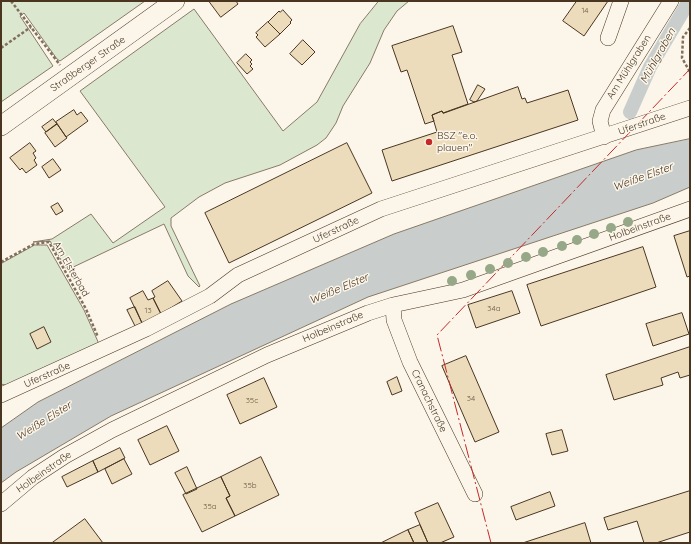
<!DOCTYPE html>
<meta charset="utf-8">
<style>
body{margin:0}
#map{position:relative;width:691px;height:544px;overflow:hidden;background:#fbf6e9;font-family:Quicksand,sans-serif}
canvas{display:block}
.frame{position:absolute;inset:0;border:2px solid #4a3520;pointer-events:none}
</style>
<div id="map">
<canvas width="691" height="544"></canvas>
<div class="frame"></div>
</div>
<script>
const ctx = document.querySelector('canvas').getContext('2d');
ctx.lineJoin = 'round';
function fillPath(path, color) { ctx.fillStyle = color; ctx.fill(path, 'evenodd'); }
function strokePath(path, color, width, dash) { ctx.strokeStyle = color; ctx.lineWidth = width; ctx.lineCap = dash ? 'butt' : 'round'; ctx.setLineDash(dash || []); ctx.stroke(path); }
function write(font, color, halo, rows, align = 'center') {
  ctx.font = font + ' Quicksand,sans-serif'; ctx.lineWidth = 3; ctx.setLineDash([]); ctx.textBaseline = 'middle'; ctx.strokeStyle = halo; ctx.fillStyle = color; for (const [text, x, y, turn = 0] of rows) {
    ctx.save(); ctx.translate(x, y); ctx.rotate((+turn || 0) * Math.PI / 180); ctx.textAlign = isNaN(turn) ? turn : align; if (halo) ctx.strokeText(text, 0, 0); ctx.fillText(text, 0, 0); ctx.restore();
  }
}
const green = new Path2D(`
 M1 1H145L60 61 57 59 24 13 20 16 53 66 1 102Z
 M379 1H409L397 11 384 30 370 63 343 106 336 123 326 138 317 145 280 165 225 183 199 197 171 218V226L200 286 199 287 188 276 164 224 67 270 50 241 33 242 52 239 91 214 113 243 165 207 80 91 194 9 283 131 317 102 360 24Z
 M35 245H47L84 310 99 344 13 387 1 384V264Z`);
const water = new Path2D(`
 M690 139V187L653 203 368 297 111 416 16 472 1 483V428L38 402 231 304 394 234 636 150Z`);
const canal = new Path2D(`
 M630 112 650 67 689 1`);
const building = new Path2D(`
 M209 1H236L238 4 221 17Z
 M577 1H608L584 36 563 21Z
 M283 10 292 20 290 22 291 23 280 34 268 22 279 11 280 12Z
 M268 22 280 34 265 47 256 37 258 35 256 33Z
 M453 26 462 52 452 55 468 104 443 113 442 111 432 115 434 121 425 124 407 70 401 72 392 46Z
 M303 40 315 52 302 65 290 54Z
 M246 54 252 60 250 62 252 64 250 66 253 69 247 74 237 63Z
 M478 85 485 89 477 101 474 102 470 100Z
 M518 87 522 99 525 98 527 103 568 90 578 120 392 181 382 150 437 132 432 115 442 111 443 113Z
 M74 110 77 115 81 112 88 121 66 137 56 122Z
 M53 119 57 124 46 132 42 127Z
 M57 124 67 138 55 147 45 133Z
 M30 143 36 151 33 153 36 158 34 160 37 165 26 173 22 168 20 170 10 158Z
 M347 143 372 193 229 263 205 213Z
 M53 159 61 170 49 178 42 167Z
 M58 203 63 211 56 215 51 207Z
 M690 231V276L687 277 674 236Z
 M643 247 656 287 541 326 527 285Z
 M168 281 182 301 161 314 153 298 155 297 152 291Z
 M143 291 148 300 153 298 161 314 142 323 130 298Z
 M512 291 520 313 476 328 468 305Z
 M135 307 142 323 135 326 127 310Z
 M682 313 689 334 653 346 646 324Z
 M44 327 51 342 37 349 30 334Z
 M690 347V375L680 378 678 372 661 378 663 385 614 400 606 375Z
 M466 356 499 432 475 442 442 366Z
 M397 377 402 391 392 395 387 382Z
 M264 378 277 407 240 424 227 395Z
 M167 426 179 451 150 465 138 440Z
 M562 430 568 451 552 455 546 434Z
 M120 448 125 458 98 472 93 461Z
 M261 457 279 495 235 516 226 498 230 496 221 477Z
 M124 459 132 474 112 484 105 469Z
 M93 461 98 472 67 487 62 477Z
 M187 467 197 489 186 494 175 473Z
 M221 477 230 496 226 498 235 516 202 532 183 495Z
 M690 491V532L656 543H644L637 521 608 530 604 518Z
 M550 492 555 506 516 520 511 507Z
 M438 503 454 537 440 543H428L415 513Z
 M85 519 103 543H52Z
 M585 523 591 543H523Z
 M420 525 428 543H414L408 530Z
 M408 530 414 543H381Z`);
const path = new Path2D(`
 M11 1 60 65
 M690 28 683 37 682 58 690 72
 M1 48 31 27
 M1 262 34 244 49 242 86 309 98 337`);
const minor = new Path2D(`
 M608 38 621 1
 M604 137 600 121 603 110 671 1
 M393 305 394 320 410 362 475 494
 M1 395 146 329 210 296 238 275 381 209 690 108
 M1 504 33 477 65 456 112 430 267 355 368 313 393 305 463 290 690 209`);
const major = new Path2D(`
 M1 126 175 1`);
const power = new Path2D(`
 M491 543 437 335 690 69`);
const trees = [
 [628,222],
 [611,228],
 [594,234],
 [577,240],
 [562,246],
 [543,252],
 [526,257],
 [508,263],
 [490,269],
 [471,275],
 [452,281]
];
const markers = [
 [429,142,4,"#c62828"]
];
const numberNames = [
 ["14",585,11],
 ["34a",494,309],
 ["13",148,311],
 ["34",471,399],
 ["35c",252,401],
 ["35b",250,486],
 ["35a",210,507]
];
const streetNames = [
 ["Straßberger Straße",88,64,-35],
 ["Am Mühlgraben",629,67,-58],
 ["Uferstraße",642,124,-19],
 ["Holbeinstraße",640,227,-20],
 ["Uferstraße",336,230,-25],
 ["Am Elsterbad",71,269,60],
 ["Holbeinstraße",333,327,-23],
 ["Uferstraße",47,375,-24],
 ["Cranachstraße",429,401,64],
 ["Holbeinstraße",44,472,-35]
];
const poiNames = [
 ["BSZ \"e.o.",437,136],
 ["plauen\"",437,148]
];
const waterNames = [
 ["Mühlgraben",658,56,-61],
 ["Weiße Elster",643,177,-20],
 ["Weiße Elster",339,289,-23],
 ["Weiße Elster",44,421,-32]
];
fillPath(green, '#dce7d0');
strokePath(green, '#887966', 1);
fillPath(water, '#c9cecd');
strokePath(water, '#887966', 1);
strokePath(canal, '#c9cecd', 14);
fillPath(building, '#ecdcbc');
strokePath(building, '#4a3520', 1);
strokePath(minor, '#4a3520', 16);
strokePath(major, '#4a3520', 20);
strokePath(path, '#7f6f5c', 2.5, [3, 2]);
strokePath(minor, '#fbf6e9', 15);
strokePath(major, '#fbf6e9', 19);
strokePath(power, '#c62828', 1, [14, 3, 2, 3]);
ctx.fillStyle = '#96a887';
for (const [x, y] of trees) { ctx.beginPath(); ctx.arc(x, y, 5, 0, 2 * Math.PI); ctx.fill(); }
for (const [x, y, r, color] of markers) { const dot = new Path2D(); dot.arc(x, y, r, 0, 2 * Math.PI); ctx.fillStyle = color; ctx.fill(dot); strokePath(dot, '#fbf6e9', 1.5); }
write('8px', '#725f47', null, numberNames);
write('10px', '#4a3520', '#fbf6e9', streetNames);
write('10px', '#4a3520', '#fbf6e9', poiNames, 'left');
write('italic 11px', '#4a3520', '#fbf6e9', waterNames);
</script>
